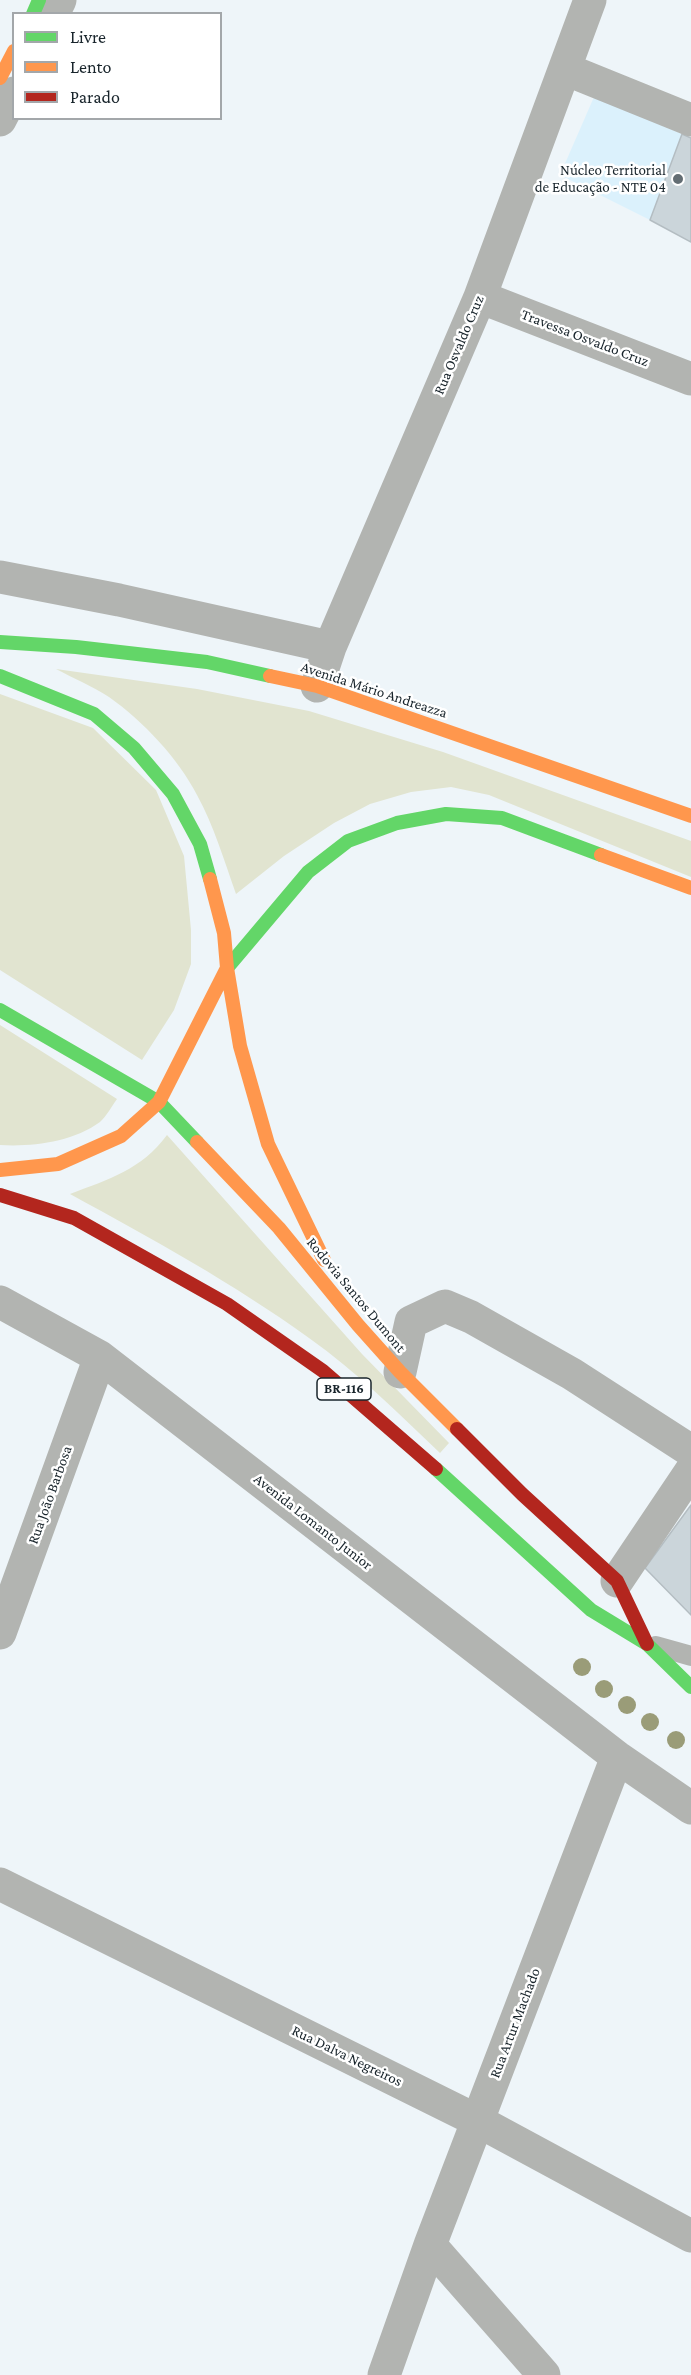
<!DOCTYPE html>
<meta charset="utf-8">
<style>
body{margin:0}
#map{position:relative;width:691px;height:2375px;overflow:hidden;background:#eef5f9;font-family:"Crimson Pro",serif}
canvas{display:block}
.legend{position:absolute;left:12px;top:12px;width:210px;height:108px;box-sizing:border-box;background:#fff;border:2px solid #a3a7aa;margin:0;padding:8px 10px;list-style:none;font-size:18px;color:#18242b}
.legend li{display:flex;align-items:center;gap:12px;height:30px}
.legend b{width:30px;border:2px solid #a3a7aa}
</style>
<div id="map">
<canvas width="691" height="2375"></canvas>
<ul class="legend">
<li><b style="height:8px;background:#63d668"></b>Livre</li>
<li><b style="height:8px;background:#ff974d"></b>Lento</li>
<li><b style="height:8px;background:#b3261e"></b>Parado</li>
</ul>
</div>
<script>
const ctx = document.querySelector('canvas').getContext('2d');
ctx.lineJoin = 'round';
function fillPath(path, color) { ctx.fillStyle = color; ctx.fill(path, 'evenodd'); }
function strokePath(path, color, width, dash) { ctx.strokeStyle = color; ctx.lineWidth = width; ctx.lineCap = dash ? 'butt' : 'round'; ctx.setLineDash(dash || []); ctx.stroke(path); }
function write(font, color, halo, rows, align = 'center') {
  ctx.font = font + ' "Crimson Pro",serif'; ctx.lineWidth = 5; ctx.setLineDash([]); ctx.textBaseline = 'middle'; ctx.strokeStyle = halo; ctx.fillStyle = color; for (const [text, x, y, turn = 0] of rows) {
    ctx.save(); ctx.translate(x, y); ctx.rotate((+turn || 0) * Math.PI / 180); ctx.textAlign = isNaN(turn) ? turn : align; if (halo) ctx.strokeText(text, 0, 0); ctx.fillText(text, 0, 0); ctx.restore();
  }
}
const built = new Path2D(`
 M594 97 682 134 650 220 560 175Z`);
const green = new Path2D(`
 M56 669 197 689 309 711 443 752 691 841V877L489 795 451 787 411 792 370 804 334 823 284 856 236 894C224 860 214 826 197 795 178 758 143 721 109 697 92 686 73 678 56 669Z
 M0 694 93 728 156 790 184 856 191 930V964L174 1010 142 1060 0 970Z
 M0 1025 117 1099C112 1106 106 1117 100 1122 73 1142 32 1147 0 1145Z
 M167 1135 362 1354 449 1443 440 1453C398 1413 357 1372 309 1338 233 1283 152 1239 70 1194 109 1179 141 1170 167 1135Z`);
const building = new Path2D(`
 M682 134 691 138V242L650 220Z
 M691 1505V1615L645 1568Z`);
const lane = new Path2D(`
 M656 1646 691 1656`);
const street = new Path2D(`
 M53 14 60 0
 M565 69 691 120
 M0 120 14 93
 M480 297 691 379
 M0 577 119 600 330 647
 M317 686 330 647 480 297 590 0
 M0 1302 100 1357 617 1757 691 1808
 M400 1372 411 1322 445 1306 471 1317 572 1374 691 1451
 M617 1581 691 1471
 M0 1633 100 1357
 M0 1884 478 2121 691 2236
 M430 2245 544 2375
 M384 2375 430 2245 617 1757`);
const fast = new Path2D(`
 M33 14 39 0
 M0 642 76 647 207 662 270 676
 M0 676 94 714 134 748 173 794 200 844 210 879
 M227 968 308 872 348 841 397 823 446 814 502 818 601 855
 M0 1010 159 1102 197 1142
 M436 1469 591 1610 647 1644 691 1687`);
const slow = new Path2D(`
 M0 78 14 51
 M270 676 317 686 691 816
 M601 855 691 888
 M227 968 240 1046 268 1144 324 1260
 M197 1142 279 1228 358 1325 400 1372 457 1429
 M0 1170 58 1164 121 1136 159 1102 227 968 224 933 210 879`);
const jam = new Path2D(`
 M0 1195 74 1218 227 1304 323 1371 436 1469
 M457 1429 522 1494 617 1581 647 1644`);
const trees = [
 [582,1667],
 [604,1689],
 [627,1705],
 [650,1722],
 [676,1740]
];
const markers = [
 [678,179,6,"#636d73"]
];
const shields = [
 [344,1389,54]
];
const shieldNames = [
 ["BR-116",344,1389]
];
const poiNames = [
 ["Núcleo Territorial",666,170],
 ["de Educação - NTE 04",666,187]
];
const streetNames = [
 ["Travessa Osvaldo Cruz",585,338,21],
 ["Rua Osvaldo Cruz",459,345,-67],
 ["Avenida Mário Andreazza",374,690,18],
 ["Rodovia Santos Dumont",356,1295,50],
 ["Rua João Barbosa",50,1495,-70],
 ["Avenida Lomanto Junior",313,1522,38],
 ["Rua Artur Machado",515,2023,-69],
 ["Rua Dalva Negreiros",347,2056,26]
];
fillPath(built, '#dbf1fc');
fillPath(green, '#e1e4d0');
fillPath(building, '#cbd5da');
strokePath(building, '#b4bdc2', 1.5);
strokePath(lane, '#b2b4b1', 20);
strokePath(street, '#b2b4b1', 33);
strokePath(fast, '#63d668', 14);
strokePath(slow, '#ff974d', 14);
strokePath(jam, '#b3261e', 14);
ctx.fillStyle = '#9a9c78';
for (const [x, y] of trees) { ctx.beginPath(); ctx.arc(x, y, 9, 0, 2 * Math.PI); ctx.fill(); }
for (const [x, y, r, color] of markers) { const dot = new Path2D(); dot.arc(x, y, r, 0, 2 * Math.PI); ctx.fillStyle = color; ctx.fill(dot); strokePath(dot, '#fff', 2); }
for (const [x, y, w] of shields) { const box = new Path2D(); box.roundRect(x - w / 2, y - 11, w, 22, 4.5); ctx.fillStyle = '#fff'; ctx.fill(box); strokePath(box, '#18242b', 1.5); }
write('bold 14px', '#18242b', null, shieldNames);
write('15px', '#18242b', '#fff', poiNames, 'right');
write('15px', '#18242b', '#fff', streetNames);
</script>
